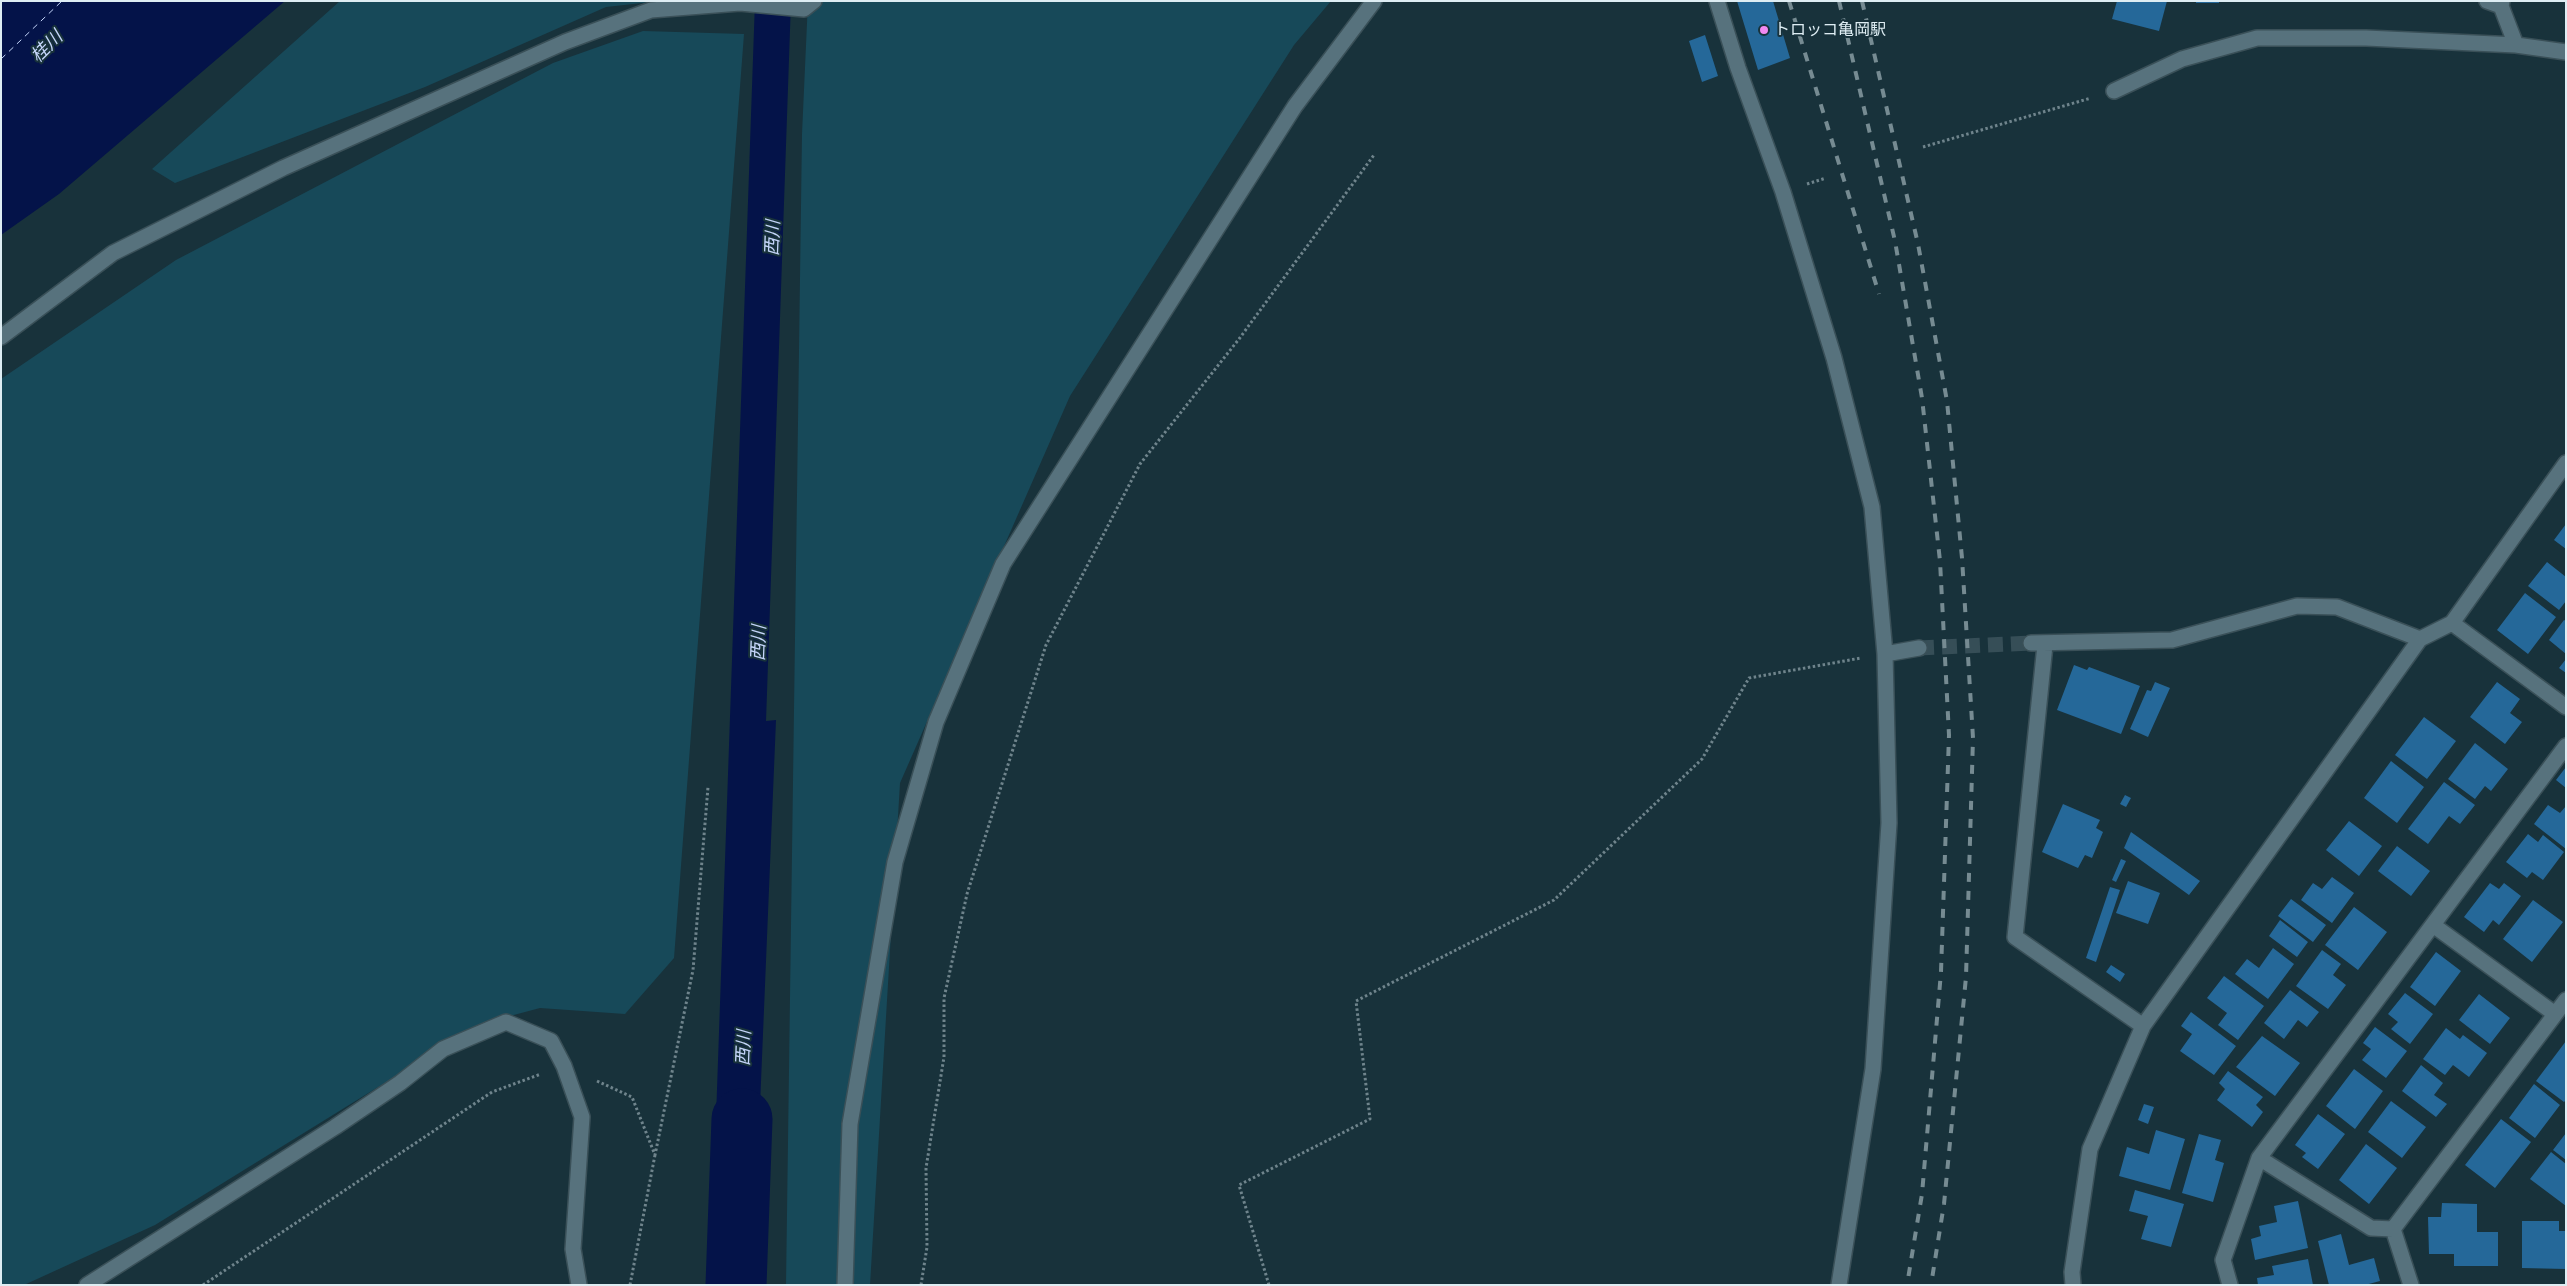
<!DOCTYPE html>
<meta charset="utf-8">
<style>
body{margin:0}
#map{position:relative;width:2567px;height:1286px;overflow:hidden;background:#18323b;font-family:Raleway,sans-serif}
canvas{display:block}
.frame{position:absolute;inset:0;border:2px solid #deedf3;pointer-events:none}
</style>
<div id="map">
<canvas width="2567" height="1286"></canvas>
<div class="frame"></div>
</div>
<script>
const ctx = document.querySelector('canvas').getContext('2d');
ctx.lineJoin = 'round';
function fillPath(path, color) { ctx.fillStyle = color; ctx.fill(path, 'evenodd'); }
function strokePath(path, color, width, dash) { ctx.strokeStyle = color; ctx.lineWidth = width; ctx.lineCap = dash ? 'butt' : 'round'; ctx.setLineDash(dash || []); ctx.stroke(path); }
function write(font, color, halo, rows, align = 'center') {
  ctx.font = font + ' Raleway,"Noto Sans JP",sans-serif'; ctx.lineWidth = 4; ctx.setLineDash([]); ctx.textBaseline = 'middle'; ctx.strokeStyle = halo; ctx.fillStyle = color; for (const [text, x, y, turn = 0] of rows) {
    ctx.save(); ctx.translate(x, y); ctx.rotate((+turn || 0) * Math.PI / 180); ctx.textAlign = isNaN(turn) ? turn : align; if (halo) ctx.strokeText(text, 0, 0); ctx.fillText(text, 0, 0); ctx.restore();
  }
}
const green = new Path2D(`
 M340 1H660L606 7 425 87 175 183 152 169Z
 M808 1H1331L1294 45 1070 396 900 783 870 1285H786L802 134Z
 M643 31 744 34 674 958 625 1014 540 1008 480 1024 155 1225 24 1285H1V379L176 260 553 63Z`);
const water = new Path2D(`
 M1 1H285L59 194 1 235Z
 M755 1H791L766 721 776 720 756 1202 713 1204Z`);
const river = new Path2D(`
 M736 1285 742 1119`);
const ferry = new Path2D(`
 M1 59 62 1`);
const building = new Path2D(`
 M1737 1H1773L1790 58 1758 70Z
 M2117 1H2167L2159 31 2112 19Z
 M2196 1H2219V3H2196Z
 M1705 35 1718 76 1702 82 1689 41Z
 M2566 524V549L2554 540Z
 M2547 562 2566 577V601L2559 610 2528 586Z
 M2525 593 2556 617 2528 654 2497 630Z
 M2564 620 2566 621V654L2549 640Z
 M2566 659V673L2559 668Z
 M2074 665 2087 670 2089 667 2140 686 2121 734 2057 710Z
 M2155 682 2170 688 2148 737 2130 729 2147 690 2151 691Z
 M2497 682 2520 699 2510 713 2522 722 2505 744 2470 717Z
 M2424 717 2456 741 2427 779 2395 755Z
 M2475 743 2508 769 2491 791 2485 786 2475 799 2448 779Z
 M2391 761 2424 787 2397 823 2364 798Z
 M2566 767V788L2556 780Z
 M2444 782 2475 805 2460 824 2449 816 2428 844 2408 829Z
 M2125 795 2131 798 2126 807 2120 804Z
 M2063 804 2100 820 2096 828 2103 832 2092 858 2085 855 2078 868 2042 852Z
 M2548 805 2560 813 2566 806V849L2534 824Z
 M2349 821 2382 846 2359 876 2326 850Z
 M2131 832 2200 881 2189 895 2124 848Z
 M2528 834 2538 842 2543 835 2564 852 2543 880 2532 872 2527 878 2506 862Z
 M2397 846 2430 871 2411 896 2378 871Z
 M2121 859 2126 861 2116 882 2112 880Z
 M2332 877 2354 893 2332 923 2301 900 2313 883 2322 889Z
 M2128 881 2160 893 2148 924 2116 913Z
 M2490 883 2499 889 2504 883 2521 896 2499 925 2493 920 2484 932 2464 917Z
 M2110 887 2120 890 2096 962 2086 958Z
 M2291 899 2326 925 2313 942 2278 916Z
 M2533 900 2563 922 2532 962 2503 939Z
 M2354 907 2387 932 2358 970 2325 945Z
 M2280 920 2308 942 2297 957 2269 936Z
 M2273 948 2294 964 2268 999 2235 974 2247 959 2259 968Z
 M2322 950 2341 964 2333 975 2346 985 2328 1009 2296 986Z
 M2436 952 2461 971 2435 1006 2410 987Z
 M2111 965 2125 974 2120 982 2106 972Z
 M2224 976 2264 1006 2238 1040 2218 1025 2227 1013 2207 998Z
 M2290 990 2319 1012 2307 1027 2298 1020 2284 1039 2264 1023Z
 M2405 993 2433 1014 2410 1044 2391 1029 2398 1022 2388 1014Z
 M2479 994 2510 1018 2490 1044 2459 1020Z
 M2191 1012 2236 1046 2214 1075 2180 1051 2192 1034 2181 1026Z
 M2375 1027 2407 1051 2386 1078 2362 1060 2371 1049 2363 1043Z
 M2446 1028 2460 1039 2463 1035 2487 1053 2469 1077 2453 1065 2445 1075 2423 1059Z
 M2262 1036 2300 1063 2275 1096 2236 1067Z
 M2566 1041V1100L2564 1102 2536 1081Z
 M2421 1065 2443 1083 2434 1095 2447 1104 2436 1117 2402 1091Z
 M2354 1069 2383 1091 2355 1129 2326 1106Z
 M2228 1071 2263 1097 2256 1105 2263 1112 2252 1127 2217 1100 2225 1089 2219 1083Z
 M2534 1084 2560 1105 2535 1138 2509 1118Z
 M2391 1101 2426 1127 2402 1158 2368 1132Z
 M2144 1104 2154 1107 2148 1124 2138 1120Z
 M2318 1114 2345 1134 2318 1169 2302 1157 2306 1153 2295 1145Z
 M2501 1119 2531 1142 2495 1188 2465 1165Z
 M2156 1130 2185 1139 2170 1190 2119 1176 2127 1147 2149 1154Z
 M2566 1133V1160L2553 1150Z
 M2199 1134 2221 1140 2215 1160 2224 1163 2213 1202 2182 1193Z
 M2366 1144 2397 1168 2369 1204 2339 1180Z
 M2551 1152 2566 1164V1206L2530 1179Z
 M2135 1190 2184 1204 2171 1247 2141 1239 2148 1216 2129 1211Z
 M2298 1201 2308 1248 2255 1260 2251 1239 2261 1236 2259 1226 2277 1222 2274 1206Z
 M2442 1203 2477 1204V1232H2498V1266H2454V1254H2429L2428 1217H2441Z
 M2522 1221H2559V1231H2566V1269L2522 1268Z
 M2341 1234 2349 1265 2374 1258 2380 1281 2365 1285H2329L2318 1241Z
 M2308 1259 2313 1285H2258L2257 1278 2274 1275 2272 1266Z`);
const minorTunnel = new Path2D(`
 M1919 648 2031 643`);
const path = new Path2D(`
 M1923 147 2091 98
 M1807 184 1826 178
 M597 1081 632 1097 655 1155 693 970 708 787
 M203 1285 492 1092 541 1074
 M630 1285 655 1155
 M921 1285 927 1247 926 1168 944 1057V998L967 894 1046 645 1140 464 1239 339 1374 155
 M1269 1285 1239 1185 1370 1119 1356 1001 1554 900 1702 759 1749 678 1861 658`);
const minor = new Path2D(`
 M1717 1 1738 68 1783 192 1834 358 1872 507 1885 654 1889 823 1873 1069 1839 1285
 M2487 1 2501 6
 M2502 1 2501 6 2516 45
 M2114 91 2182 59 2257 38H2366L2516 45 2566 52
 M1 337 113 253 283 168 565 42 651 10 740 3 804 9 814 1
 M2452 623 2566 707
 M2031 643 2172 640 2297 606 2337 607 2420 639
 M2045 645 2015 937 2143 1026
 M1885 654 1919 648
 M2433 925 2555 1014
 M2259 1158 2371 1228 2393 1229
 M87 1285 335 1127 400 1083 443 1049 506 1022 551 1041 564 1066 582 1117 573 1249 579 1285
 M845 1285 850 1124 895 862 936 722 1003 564 1295 106 1374 1
 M2073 1285 2072 1272 2090 1149 2143 1026 2420 639 2452 623 2566 463
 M2230 1285 2223 1260 2259 1158 2566 746
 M2411 1285 2393 1229 2566 1000`);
const rail = new Path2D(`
 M1789 1 1879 294
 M1839 1 1895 241 1922 398 1940 561 1949 735 1941 972 1922 1194 1907 1285
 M1862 1 1918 244 1947 401 1962 558 1973 738 1966 977 1944 1204 1931 1285`);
const markers = [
 [1764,30,5,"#f389f1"]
];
const poiNames = [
 ["トロッコ亀岡駅",1774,30]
];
const waterNames = [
 ["桂川",47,47,-45],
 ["西川",773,238,-88],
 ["西川",759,643,-88],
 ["西川",744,1048,-88]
];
fillPath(green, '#174959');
fillPath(water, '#041349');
strokePath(river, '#041349', 61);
strokePath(ferry, '#c5d6fa', 1, [6, 5]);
fillPath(building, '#256899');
strokePath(minorTunnel, '#364e57', 15, [15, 8]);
strokePath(minor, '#3a5058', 18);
strokePath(path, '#6f848c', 3, [2.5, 2.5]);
strokePath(minor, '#57727d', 15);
strokePath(rail, '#768b92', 4, [9, 9]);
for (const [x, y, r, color] of markers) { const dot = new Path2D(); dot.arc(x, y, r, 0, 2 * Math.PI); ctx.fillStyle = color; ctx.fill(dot); strokePath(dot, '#18323b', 2); }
write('16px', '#deedf3', '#18323b', poiNames, 'left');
write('italic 18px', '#c5d6fa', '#18323b', waterNames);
</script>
